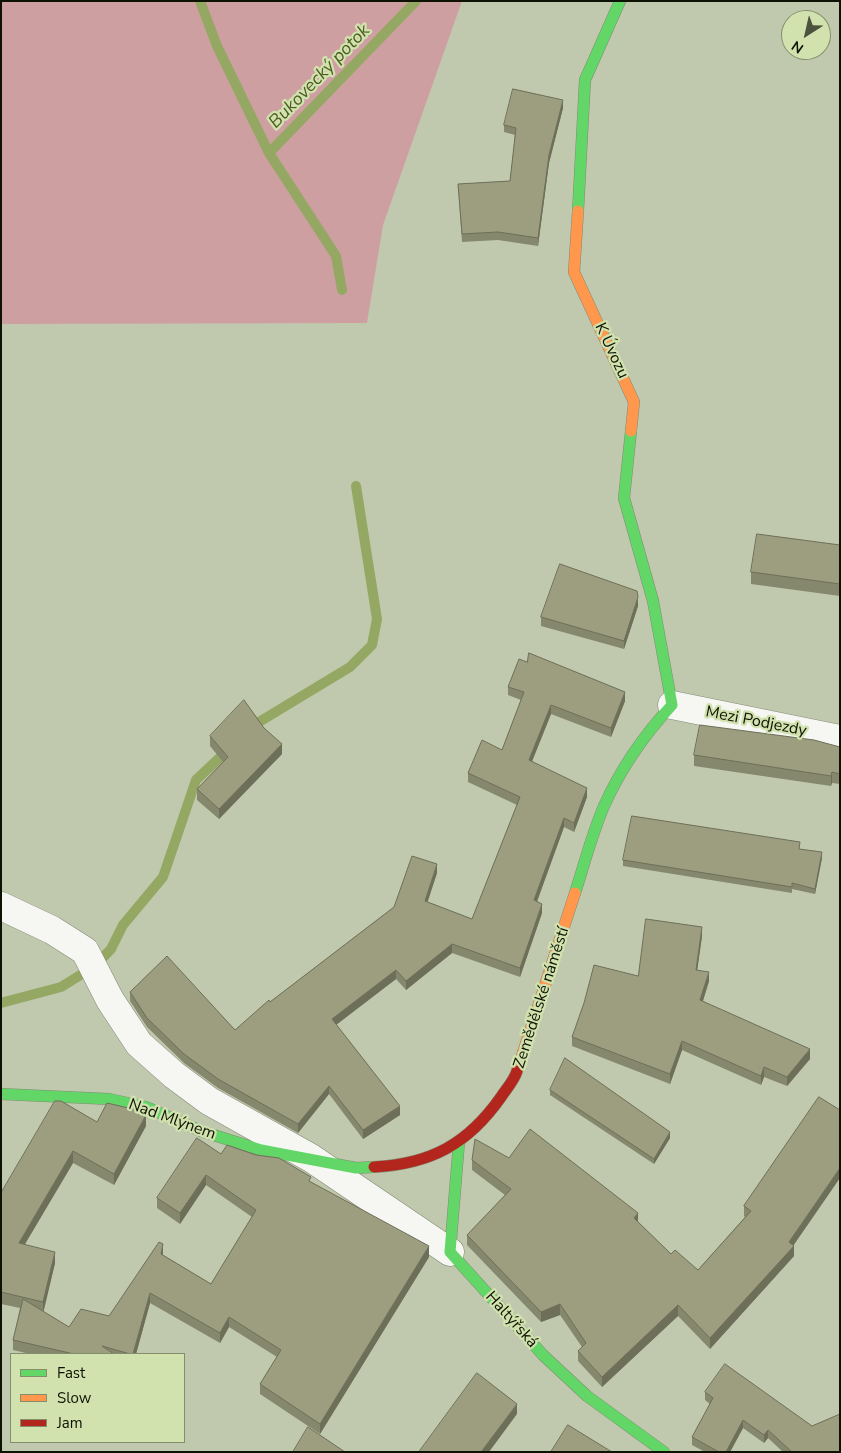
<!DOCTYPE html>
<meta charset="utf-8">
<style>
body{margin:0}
#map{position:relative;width:841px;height:1453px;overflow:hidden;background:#c0c9ae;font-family:"Nunito Sans",sans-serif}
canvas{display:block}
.frame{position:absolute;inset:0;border:2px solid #0d1202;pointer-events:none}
.legend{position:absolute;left:10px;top:1353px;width:175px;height:90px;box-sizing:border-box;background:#d1e2af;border:1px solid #838f6a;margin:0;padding:6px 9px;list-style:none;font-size:15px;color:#0d1202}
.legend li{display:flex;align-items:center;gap:10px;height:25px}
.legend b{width:25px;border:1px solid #838f6a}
.north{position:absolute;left:781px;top:10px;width:50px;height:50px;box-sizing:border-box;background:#d1e2af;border:1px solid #838f6a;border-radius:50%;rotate:215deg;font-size:14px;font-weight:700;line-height:20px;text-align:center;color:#0d1202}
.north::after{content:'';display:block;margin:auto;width:18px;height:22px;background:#4c523e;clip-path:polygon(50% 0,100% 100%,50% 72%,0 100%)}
</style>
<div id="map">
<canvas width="841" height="1453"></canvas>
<div class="frame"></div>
<ul class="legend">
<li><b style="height:6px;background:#63d668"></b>Fast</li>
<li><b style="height:6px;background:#ff974d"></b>Slow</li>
<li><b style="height:6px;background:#b3261e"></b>Jam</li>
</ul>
<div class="north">N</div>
</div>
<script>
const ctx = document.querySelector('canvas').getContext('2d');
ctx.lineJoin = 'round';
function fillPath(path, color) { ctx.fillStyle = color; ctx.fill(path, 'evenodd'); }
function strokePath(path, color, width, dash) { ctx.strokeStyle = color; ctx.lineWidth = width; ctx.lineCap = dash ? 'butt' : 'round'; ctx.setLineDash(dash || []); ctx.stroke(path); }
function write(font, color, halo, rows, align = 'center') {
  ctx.font = font + ' "Nunito Sans",sans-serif'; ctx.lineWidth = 4.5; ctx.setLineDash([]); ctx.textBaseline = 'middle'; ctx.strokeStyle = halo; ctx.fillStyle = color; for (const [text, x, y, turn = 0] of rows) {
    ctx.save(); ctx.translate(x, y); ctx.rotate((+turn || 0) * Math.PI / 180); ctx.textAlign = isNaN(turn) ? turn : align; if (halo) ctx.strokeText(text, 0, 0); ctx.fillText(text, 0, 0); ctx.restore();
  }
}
const forest = new Path2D(`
 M1 1H462L383 225 367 323 1 324Z`);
const stream = new Path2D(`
 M200 1 217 46 269 153 336 256 342 290
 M269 153 416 1
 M250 730 259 722 350 667 372 645 377 619 356 486
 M1 1003 61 987 95 966 111 949 123 925 163 877 196 780 230 748`);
const street = new Path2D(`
 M672 705 840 739
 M1 906 52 930 85 951 110 1000 139 1044 174 1075 209 1101 311 1158 450 1252`);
const fast = new Path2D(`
 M578 211 585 80 620 1
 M575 893C584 865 592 834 604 806 621 768 644 735 672 705L653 601 624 498 631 431
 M1 1094 109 1099 146 1107 201 1131 261 1150 356 1168 374 1167
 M459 1142 450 1252 543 1355 587 1396 664 1452`);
const slow = new Path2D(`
 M578 211 574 272 634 402 631 431
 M517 1071 575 893`);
const jam = new Path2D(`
 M374 1167C431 1164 468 1144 501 1097 506 1089 514 1081 517 1071`);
const wall = new Path2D(`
 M563 108 549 163 538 246 498 240 462 242 458 184 510 181 515 135 504 132V125Z
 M840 545V596L751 584V572Z
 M638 606 624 649 541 626V617Z
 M508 687 625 701 611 737 551 714 532 761 587 797 574 832 564 827 537 902 542 913 520 977 452 953 406 990 396 979 336 1025 400 1115 363 1139 329 1094 298 1133 218 1088 184 1063 147 1027 130 1001V992L235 1030 270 1002 394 907 437 873 427 902 472 919 517 805 468 782V773L502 750 521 700 508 695Z
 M264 728 282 754 219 819 197 800V789L223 762 210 746V736Z
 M840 747V784L832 783 831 786 694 766V755Z
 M800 849 822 858 815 894 792 889V893L623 866V860Z
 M702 936 697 970 709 981 703 1001 810 1059 787 1086 764 1077 761 1085 682 1050 670 1084 572 1046V1037L638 976Z
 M550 1090 670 1138 654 1164 550 1095Z
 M819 1097 794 1245V1256L710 1349 678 1316 602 1387 578 1361V1351L582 1347 560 1315 541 1322 467 1245V1235L505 1195 472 1170V1160L509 1158 638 1222 671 1254 698 1270 745 1217 744 1216V1206Z
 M97 1122 146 1126 114 1185 73 1163 25 1244 55 1263 43 1312 69 1327 109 1316 163 1254V1255L211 1284 252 1217 206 1185 180 1224 157 1208V1198L221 1154 311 1182 429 1257 320 1434 260 1394V1384L277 1357 229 1327 220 1343 150 1303 136 1354H30L13 1350V1340L20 1308 1 1304V1193Z
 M705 1392 840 1452H783L768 1438 764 1443 743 1428 730 1452H705L692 1445V1437L710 1404 705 1400Z`);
const shadedWall = new Path2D(`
 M563 100V108L549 163 538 246V238L549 155Z
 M638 597V606L624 649V641Z
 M625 692V701L611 737V728Z
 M551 705V714L529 769V760Z
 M282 744V754L219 819V809Z
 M832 772V783L831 786V776Z
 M587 788V797L574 832V823Z
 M564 818V827L534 909V900Z
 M822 852V858L815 894V889Z
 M437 864V873L425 910V901Z
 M542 904V913L520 977V968Z
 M702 927V936L696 979V970Z
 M452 944V953L406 990V981Z
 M396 970V979L332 1028V1019Z
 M709 972V981L700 1010V1000Z
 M682 1041V1050L670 1084V1074Z
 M810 1049V1059L787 1086V1077Z
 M764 1067V1077L761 1085V1076Z
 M329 1086V1094L298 1133V1124Z
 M400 1106V1115L363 1139V1130Z
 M146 1115V1126L114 1185V1174Z
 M670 1132V1138L654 1164V1159Z
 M73 1151V1163L19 1254V1243Z
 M840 1168V1178L791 1249 794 1246V1256L710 1349V1338L789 1242Z
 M206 1175V1185L180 1224V1213Z
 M638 1213V1223L634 1218Z
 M163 1244V1254L161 1264V1254Z
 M429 1246V1257L320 1434V1424Z
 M55 1252V1263L43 1314V1302Z
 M150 1293V1303L136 1354H133Z
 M560 1304V1315L541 1322V1312Z
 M678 1305V1316L602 1387V1377Z
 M229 1317V1327L220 1343V1333Z
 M517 1404V1414L489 1452H481Z
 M743 1420V1428L730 1452H726Z
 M768 1430V1438L764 1443V1435Z`);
const building = new Path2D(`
 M513 89 563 100 549 155 538 238 498 232 462 234 458 184 510 181 516 128 504 125Z
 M757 534 840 545V584L751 572Z
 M560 564 637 591 638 597 624 641 541 617Z
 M529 653 625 692 611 728 551 705 529 760 587 788 574 823 564 818 534 900 542 904 520 968 452 944 406 981 396 970 332 1019 400 1106 363 1130 329 1086 298 1124 218 1079 184 1054 147 1018 130 992 167 956 235 1030 269 1000 270 1002 394 907 412 856 437 864 425 901 472 919 520 797 468 773 482 740 502 750 524 692 508 687 519 659 527 662Z
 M244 700 264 728 282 744 219 809 197 789 228 757 210 736Z
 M700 725 814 740 840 747V774L832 772 831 776 694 755Z
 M632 816 800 842 799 849 822 852 815 889 792 883V887L623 860Z
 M646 919 702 927 696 970 709 972 700 1000 810 1049 787 1077 764 1067 761 1076 682 1041 670 1074 572 1037 584 1003 594 965 638 976Z
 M565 1058 670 1132 654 1159 550 1090Z
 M819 1097 840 1110V1168L789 1242 794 1246 710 1338 678 1305 602 1377 578 1351 586 1343 560 1304 541 1312 467 1235 511 1189 472 1160 475 1139 509 1158 530 1129 638 1213 634 1218 671 1254 675 1250 698 1270 751 1211 744 1206Z
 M55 1101H61L97 1122 107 1103 137 1110 146 1115 114 1174 73 1151 19 1243 55 1252 43 1302 1 1292V1193Z
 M197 1138 221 1154 227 1145 256 1155 279 1158 311 1177 309 1181 429 1246 320 1424 260 1384 281 1350 229 1317 220 1333 150 1293 133 1354H130L102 1346 114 1354H74L13 1340 23 1299 69 1327 81 1309 109 1316 159 1242 163 1244 161 1254 211 1284 256 1210 206 1175 180 1213 157 1198Z
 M725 1364 812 1426 840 1414V1452H792L768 1430 764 1435 743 1420 726 1452H719L692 1437 713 1398 705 1392Z
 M477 1373 517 1404 481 1452H419Z
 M568 1425 612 1452H551Z
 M308 1427 345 1452H293Z`);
const streetNames = [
 ["K Úvozu",611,351,65],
 ["Mezi Podjezdy",756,722,11],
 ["Zemědělské náměstí",542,998,-72],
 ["Nad Mlýnem",172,1120,20],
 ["Haltýřská",511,1320,48]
];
const waterNames = [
 ["Bukovecký potok",320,77,-46]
];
fillPath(forest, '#ce9fa1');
strokePath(stream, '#95a863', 10);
strokePath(street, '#828974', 29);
strokePath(fast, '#828974', 12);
strokePath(slow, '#828974', 12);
strokePath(jam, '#828974', 12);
strokePath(street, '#f6f7f3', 28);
strokePath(fast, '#63d668', 11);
strokePath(slow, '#ff974d', 11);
strokePath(jam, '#b3261e', 11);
fillPath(wall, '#86886d');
fillPath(shadedWall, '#6d6f59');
fillPath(building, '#9c9e7f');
strokePath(building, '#6d6f59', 1);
write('16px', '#0d1202', '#d1e2af', streetNames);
write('italic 18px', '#4c5d1f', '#d1e2af', waterNames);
</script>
